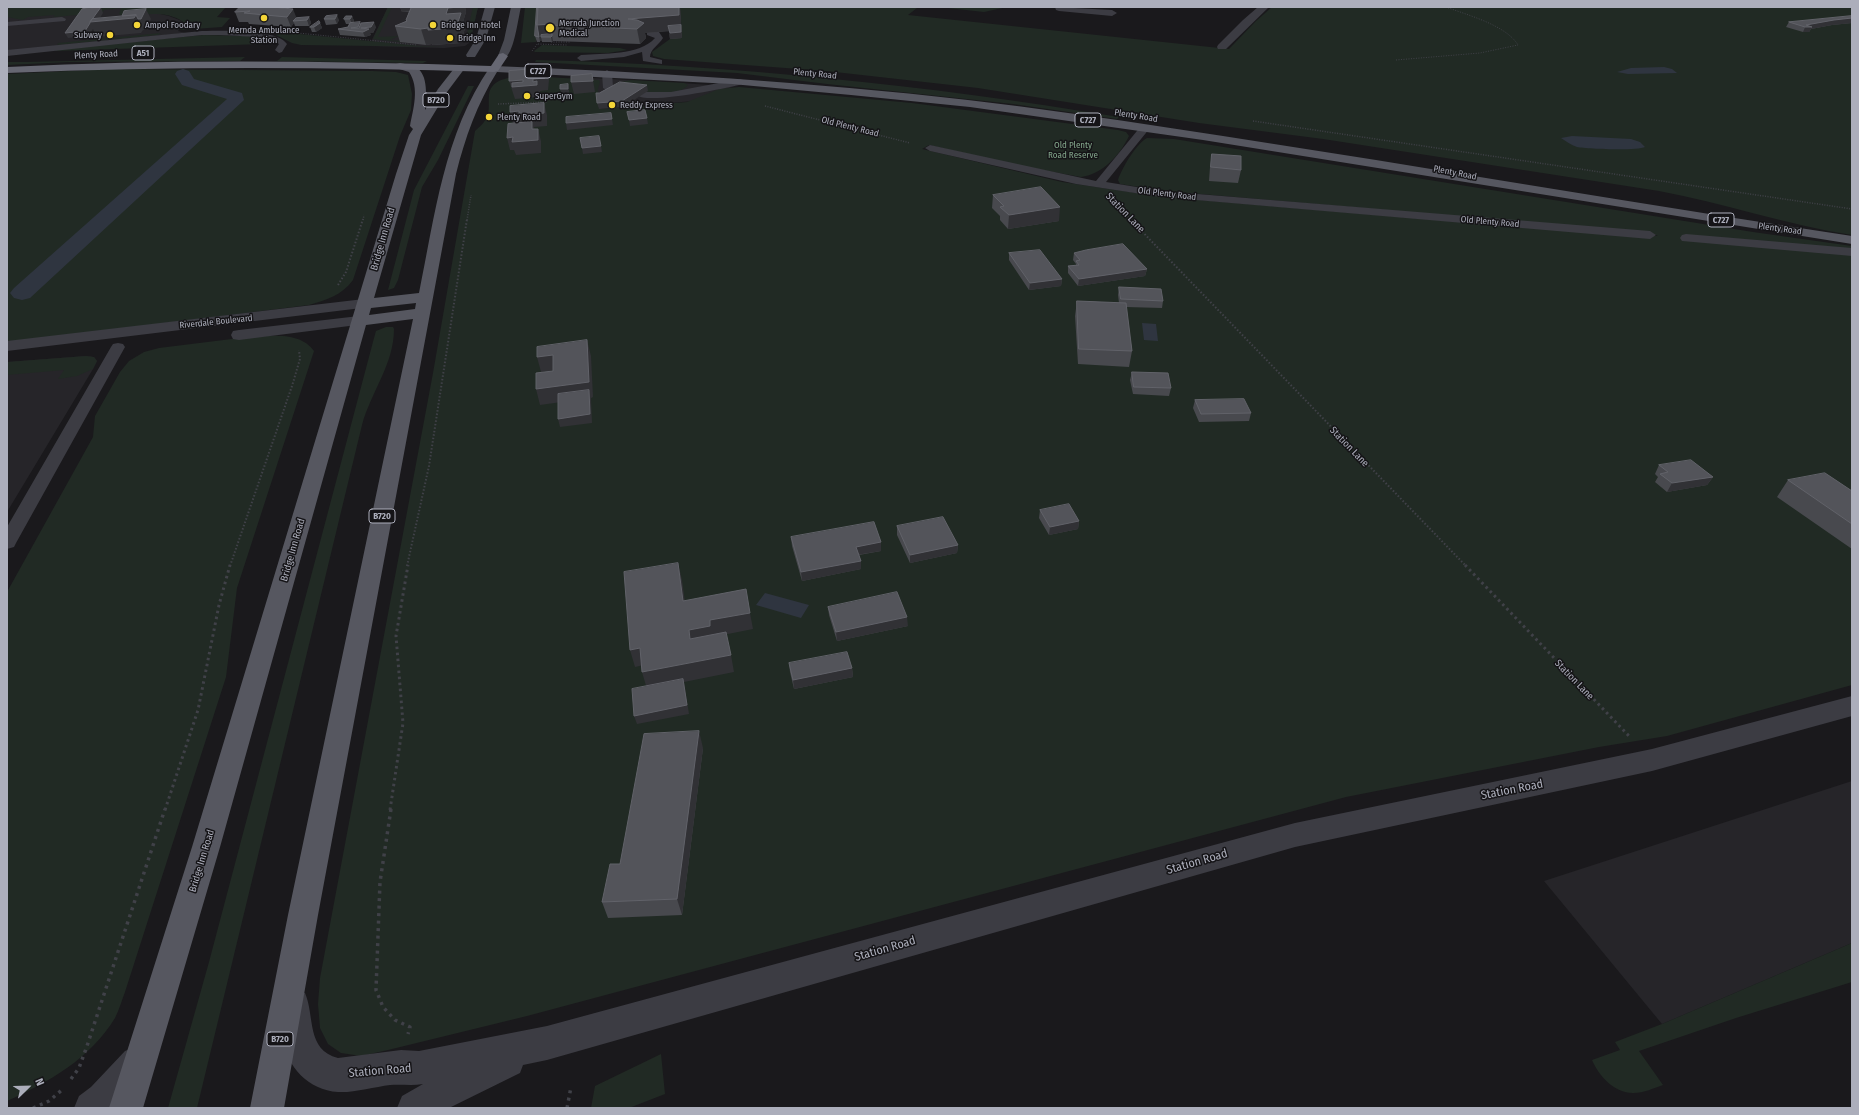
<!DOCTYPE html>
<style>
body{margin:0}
#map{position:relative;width:1859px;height:1115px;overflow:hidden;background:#1a191c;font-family:"Fira Sans Condensed",sans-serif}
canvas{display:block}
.frame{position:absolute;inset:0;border:8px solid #acaebb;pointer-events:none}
.north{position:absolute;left:8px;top:1067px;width:40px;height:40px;-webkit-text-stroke:3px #151417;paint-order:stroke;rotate:67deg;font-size:11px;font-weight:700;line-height:16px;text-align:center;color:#acaebb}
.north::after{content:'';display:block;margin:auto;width:14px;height:18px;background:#acaebb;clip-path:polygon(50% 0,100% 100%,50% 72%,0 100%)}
</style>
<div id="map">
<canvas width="1859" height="1115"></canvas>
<div class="frame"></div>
<div class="north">N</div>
</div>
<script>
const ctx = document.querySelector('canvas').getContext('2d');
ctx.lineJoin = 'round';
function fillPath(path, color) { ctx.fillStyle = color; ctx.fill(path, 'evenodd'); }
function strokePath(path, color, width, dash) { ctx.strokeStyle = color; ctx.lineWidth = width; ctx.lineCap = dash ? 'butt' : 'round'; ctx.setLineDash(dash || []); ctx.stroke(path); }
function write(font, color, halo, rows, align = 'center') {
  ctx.font = font + ' "Fira Sans Condensed",sans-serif'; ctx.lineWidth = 3; ctx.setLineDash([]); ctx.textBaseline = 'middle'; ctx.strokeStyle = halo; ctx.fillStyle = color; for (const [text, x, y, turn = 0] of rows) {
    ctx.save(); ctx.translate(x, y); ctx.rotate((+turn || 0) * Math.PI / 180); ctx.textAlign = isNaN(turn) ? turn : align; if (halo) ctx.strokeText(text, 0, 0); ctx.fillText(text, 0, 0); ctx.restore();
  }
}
const built = new Path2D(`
 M7 7H131L169 16 182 21 183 24 178 31 185 33 7 51Z
 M388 7H478L471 38 469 43 465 46 444 48 369 46Z
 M592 78 681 83 739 87H732L694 101 599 109Z
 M86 356 94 357 97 361 93 369 7 512V362Z
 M1852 781V943L1662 1024 1544 881Z`);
const green = new Path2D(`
 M8 7H226L217 17 230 18 222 27 180 30 183 22C167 10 142 15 123 16L119 14 121 8 104 10 102 13 53 17 55 15 28 17 23 20 7 17Z
 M388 7H392L378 37 399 36 390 40 402 41 400 42 373 39Z
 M473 7H478L471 38H466Z
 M525 7H538L536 42 521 43Z
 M680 7H913L917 8 908 15 1229 49 1256 21 1272 7H1852V235C1786 225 1724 203 1659 191L1323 139 1199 123 978 88 826 71 664 59 653 56 652 52 670 39 682 37Z
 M939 7H1007L984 12Z
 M279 32 420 46 448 47 301 45 292 43 276 35Z
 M161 33 158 35 57 45 58 43Z
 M204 35 247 36 272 41 263 44 55 51 56 49Z
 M542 45 620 48 627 50 608 53 535 52 534 51Z
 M245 57 240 61 69 62 7 65V62H25Z
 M282 57 427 61 423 63 277 61Z
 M536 60C732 65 926 85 1119 117L1117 119 1013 104 827 84 737 73 535 62Z
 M110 69 372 71 396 72 408 75 412 94 411 110 400 136 353 280C342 295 327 300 309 305L7 343V74Z
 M528 76 599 80 600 82 598 89 599 109 687 102 719 89 739 87 912 103 1118 130 1126 132 1129 136C1120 155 1103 174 1081 177L1021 166 929 145 922 149 1062 182 1164 197 1627 236H1658L1651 233 1166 191 1120 184 1118 180C1122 168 1136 144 1147 138L1174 139 1753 232 1852 246V685L1667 736 1599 747 1346 797 527 1016 388 1050 361 1056 341 1053 328 1044 320 1028 318 1004 320 978 433 373 475 131C478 128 482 125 484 122 491 113 488 105 489 95 491 77 514 77 528 76Z
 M631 80 684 83 688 85C678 99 633 90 618 87L614 85 616 83Z
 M468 86H474L438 160 422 187 398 280 394 288 388 290 414 190Z
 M386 327H393L394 329C394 364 371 392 362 425L197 1108H168L209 962 374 338 376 331Z
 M248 337C270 336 300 331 314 351L237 588 226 677 125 992C122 1000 119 1010 115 1018 90 1059 49 1082 7 1101V592L93 437 95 416 120 372 129 361 144 352 159 348Z
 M86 356 94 357 97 361 93 369 77 376 58 379 64 370 7 375V362Z
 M1852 943V982L1736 1018 1639 1051 1663 1085C1654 1088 1644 1093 1633 1093 1614 1093 1599 1076 1592 1060L1620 1050 1615 1042 1662 1024Z
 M661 1054 665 1094 629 1108H591L595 1086Z`);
const water = new Path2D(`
 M1664 67 1672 69 1677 73 1628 74 1617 72 1631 68Z
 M1572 136 1631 139 1640 142 1645 147C1637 151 1587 149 1577 147 1571 145 1566 141 1561 138Z
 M1142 323 1156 324 1158 341 1144 340Z
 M765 593 809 605 801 618 756 605Z`);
const canal = new Path2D(`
 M183 69 189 71 194 79 242 93 244 100 30 298 22 300 14 298 10 293 14 288 227 99 182 85 175 74 177 71Z`);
const pathFar4 = new Path2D(`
 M298 33 417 45
 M551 42H570
 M538 44 567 45
 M532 51 538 43
 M1396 60 1480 53 1518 45C1506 25 1467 15 1446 7`);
const pathFar3 = new Path2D(`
 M498 104 548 102
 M765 106 910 143
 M1253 121 1852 209
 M1121 209 1131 220
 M363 220 364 215
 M467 220 471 195`);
const pathFar2 = new Path2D(`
 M1130 219 1466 566
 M338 285 346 272 363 219
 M230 566 292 386 300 359 299 350
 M407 566 429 466 467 219`);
const pathFar1 = new Path2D(`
 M1465 565 1629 736
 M165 810 198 710 219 605 230 565
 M390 810 403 723 396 636 408 565`);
const path = new Path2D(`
 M391 809 380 882 376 990 383 1007 395 1020 410 1027 408 1034
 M71 1079 79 1068 87 1046 165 809
 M33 1108 49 1101 63 1089
 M567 1108 571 1087`);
const lane = new Path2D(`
 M62 17 66 19 65 21 7 26V22Z
 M202 31C222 31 276 28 287 44L282 52 279 53 275 50 279 44C271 35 216 35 202 35L7 56V50Z
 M647 31 659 32 663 38C659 45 650 49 650 57L662 60V64L643 61 642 52 624 57 581 61 577 58 581 55C603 53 639 56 655 38L647 35Z
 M607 70 612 73 613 87 618 89V93H612L603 88 602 73Z
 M740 79 743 80V84C727 88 647 105 637 95L642 92H671Z
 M1145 125 1150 128 1106 182 1161 191 1650 231 1656 235 1650 239 1161 197 1076 184 930 151 925 148 930 145 1096 181 1141 126Z
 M1686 234 1852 248V256L1682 241 1680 238 1682 235Z
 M118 343 123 344 125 347 16 543 14 547 7 549V527L111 347 113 344Z`);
const street = new Path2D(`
 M1055 7 1112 10 1117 13 1112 16 1059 11 1056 10Z
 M1258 7H1269L1226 49H1218L1217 47 1218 45 1243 20Z
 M364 299 370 301 372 304 370 307 7 351V341Z
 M359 316 365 318 367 321 365 324 239 340 233 339 231 335 233 331 239 330Z
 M1852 696V716L1652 771 1295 847 547 1060 523 1065 520 1073 449 1108H397L402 1096 423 1084C412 1086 401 1084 390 1085 374 1087 353 1093 338 1092 308 1090 288 1067 282 1040 278 1022 275 1011 283 993L294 988 305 993C315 1016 306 1050 338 1058L401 1050 419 1051 547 1026 1295 823 1652 749Z
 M137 1046 149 1051 154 1063 149 1075 118 1108H74L79 1096 91 1087 125 1051Z`);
const secondary = new Path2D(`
 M485 7H495L486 39 475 57H467L466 55 476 39Z
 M511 7H521C518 18 514 56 503 59L498 56 504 40Z`);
const primary = new Path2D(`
 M400 63C405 64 411 65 416 67 429 75 426 98 425 110L438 89 456 66 460 65 465 68 447 92 421 135 374 298 419 293C435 215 444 134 490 67L494 66C652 72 810 82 968 100 1104 116 1240 139 1376 160 1535 186 1693 212 1852 236V244L1203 140 970 107 851 95 732 84 497 72C477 104 465 138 456 174L318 915 284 1108H250L288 915 413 319 366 325 220 847 143 1108H109L192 847 396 174 409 135 413 129 410 126C413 109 420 88 409 72L396 68 395 66 396 64ZM416 303 415 309 369 315 371 308Z`);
const highway = new Path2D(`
 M503 53 508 56 498 71 494 72C332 67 169 66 7 73V67C168 59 330 61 491 66L499 54Z`);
const wall = new Path2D(`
 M240 7 296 18 309 17 311 23 309 26H295L294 23 291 27 249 24 248 22H239L235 12Z
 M400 7H465L466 12 463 22 465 28 461 43 433 45 432 44 426 45 400 42 395 26 406 22V20L409 12H402Z
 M537 7H680L682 38 670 39 669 31 645 33 646 38 640 44 553 41 552 42H542V41H540V42H537L535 36Z
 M326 16 339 20 337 24 326 25 324 19Z
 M352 16 354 21 353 23 376 27 373 33H370L371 35 365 37 340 35 338 29 348 27 349 24H346L344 19Z
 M1852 16V23L1832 25 1811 29 1809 32H1803L1786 27 1789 22Z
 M320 23 322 28 316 32H312L310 27Z
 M1212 154 1241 170 1238 183 1209 181 1210 167Z
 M993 195 1059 221 1008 229 1000 220V216L992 208Z
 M1009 253 1062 279 1061 286 1029 290 1009 260Z
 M1074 253 1147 269 1145 276 1078 286 1068 273V266L1076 265V264L1073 260Z
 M1119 287 1163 301 1162 308 1126 307 1132 351 1129 367 1078 364 1075 316 1077 301 1119 303 1118 295Z
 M1132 372 1171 388 1169 396 1133 394 1130 380Z
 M1195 400 1251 413 1249 421 1199 422 1193 408Z
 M1659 465 1713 477 1707 485 1667 492 1655 482 1658 477 1655 474Z
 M1788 480 1852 491V549L1777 497Z
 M1040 510 1079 521 1078 529 1049 535 1039 518Z
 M897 526 958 545 957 553 910 563 897 535Z
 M791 537 881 542V551L859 555 861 561V569L802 581 792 546Z
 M828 607 908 626 837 641 829 615Z
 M789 663 852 668 853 677 794 689 790 672Z
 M703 748 682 915 608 918 602 902 620 864Z`);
const shadedWall = new Path2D(`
 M101 7 103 13 98 21 136 15 146 9 151 19 146 30H143L141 33 97 37 93 29 88 36 68 38 65 33 90 22Z
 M400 7H422L414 11 402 12Z
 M457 7H465L466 12 463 22 465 28 461 43 433 45 432 44 426 45 421 29 446 14 448 8Z
 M680 7 682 38 670 39 668 26 669 31 645 33 646 38 640 44 637 29 628 19Z
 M293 9 297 19 293 21 294 23 291 27 287 17Z
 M337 15 339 20 337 24 335 19Z
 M352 16 354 21 352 24 350 19Z
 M309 17 311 23 309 26 307 20Z
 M1852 18V23L1832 25 1811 29 1809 32H1803L1806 25 1834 20Z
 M360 22 362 28 374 22 376 27 373 33H370L371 35 365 37 361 28 359 32 351 28Z
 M320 23 322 28 316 32 314 27Z
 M552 24 550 25 553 41 552 42 551 37H541L542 41H540V42L537 25Z
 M547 68 549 80 548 90 540 91V97L515 99 509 81 533 79Z
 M592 74 595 92 574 94 571 82Z
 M568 84 569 90V94L562 95 560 89Z
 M647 85 648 91 623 107 599 109 597 103Z
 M544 103 547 115V126L534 127 536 134 538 129 541 141V153L516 155 514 150H510L507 138 513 124 510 112Z
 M611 113 613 125 567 130 566 123Z
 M647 118 648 124 630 126 629 120Z
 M601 146 602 152 583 154 582 148Z
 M1060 207 1059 221 1008 229 1009 215Z
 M1147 269 1145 276 1078 286 1079 279Z
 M1062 279 1061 286 1029 290 1030 283Z
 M587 340 591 356 593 397 591 398 592 423 560 427 558 419 590 398 540 405 536 389Z
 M553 355 557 370 541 372 537 357Z
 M1713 477 1707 485 1667 492 1672 483Z
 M1079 521 1078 529 1049 535 1050 527Z
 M881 542V551L856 555V547Z
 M958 545 957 553 910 563V555Z
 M861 561V569L802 581 801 572Z
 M678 563 682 580 687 617 683 601Z
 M750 613 753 629 713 637 690 639 689 630 710 620Z
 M907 617 908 626 837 641 836 632Z
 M640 648 644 665 635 667 630 650Z
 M731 655 734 672 684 682 689 714 637 724 634 716 647 689 642 672Z
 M852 668 853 677 794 689 793 680Z
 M699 731 703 748 682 915 677 899Z`);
const building = new Path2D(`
 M101 7 93 18 92 19 90 22V23L85 31 65 33 82 9Z
 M240 7H272L293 9 287 17 244 13 250 11 235 12Z
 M420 7H459L448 8 446 14 461 13 456 28 428 30V28L421 29 395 26 407 21 406 20 411 8Z
 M537 7H538L537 25 539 37 535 36Z
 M538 7H679V15L628 19 637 20 644 23 637 29 550 25 552 24 537 25Z
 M146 9 141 19H138L136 15 122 16 124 11Z
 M136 15 134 18 90 22 92 19Z
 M337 15 335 19H324L326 16Z
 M346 16H352L350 19H344Z
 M1852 16V18L1834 20 1806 25 1812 27H1805L1789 22Z
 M309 17 307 20 293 21 296 18Z
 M319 21 320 23 314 27H310Z
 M360 22 358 27 351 28H359L361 23 374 22 371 27 361 28 369 29 363 32 338 29 348 27 350 23Z
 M681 25V32L670 33 668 26Z
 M552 34V36L551 37H541V35Z
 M547 68 545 78 533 79V82L537 81V85L512 87V83L523 82V80L509 81V71Z
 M592 74 593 81 571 82V76Z
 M620 82 647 85 622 101 597 103 596 93H599Z
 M568 84V89H560V85Z
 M544 103V113L519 116V111L510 112V106Z
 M645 110 647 118 629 120 627 112Z
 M611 113 612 119 566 123V117Z
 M532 122V129H538V140L512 142 513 137 507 138 508 124Z
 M599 136 601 146 582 148 580 138Z
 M1212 154 1241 156V170L1211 167Z
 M1041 187 1060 207 1009 215 1000 207 1004 206 993 195Z
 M1123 244 1147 269 1079 279 1068 266 1079 265 1076 261 1080 260 1074 253 1086 250Z
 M1040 250 1062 279 1030 283 1009 253Z
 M1119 287 1161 289 1163 301 1121 299Z
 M1077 301 1126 303 1132 351 1079 349Z
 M587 340 589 382 536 389V373L553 371V355L537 357V347Z
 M1132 372 1168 373 1171 388 1134 387Z
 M589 390 590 414 558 419V394Z
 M1244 399 1251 413 1201 414 1195 400Z
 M1691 460 1713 477 1672 483 1660 474 1668 472 1659 465Z
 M1825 473 1852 491V524L1788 480Z
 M1069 504 1079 521 1050 527 1040 510Z
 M943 517 958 545 910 555 897 526Z
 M874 522 881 542 856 547 861 561 801 572 791 537Z
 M678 563 683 601 746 589 750 613 710 620V626L689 630 690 639 726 632 731 655 642 672 640 648 630 650 624 572Z
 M897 592 907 617 836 632 828 607Z
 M847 652 852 668 793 680 789 663Z
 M683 679 687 705 634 716 632 689Z
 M699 731 677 899 602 902 610 864H620L644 734Z`);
const markers = [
 [264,18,4,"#f4d538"],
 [137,25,4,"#f4d538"],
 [433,25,4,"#f4d538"],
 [550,28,5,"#f4d538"],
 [110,35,4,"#f4d538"],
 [450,38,4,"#f4d538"],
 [527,96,4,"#f4d538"],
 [612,105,4,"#f4d538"],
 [489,117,4,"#f4d538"]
];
const farPoinames = [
 ["Mernda Junction",559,23],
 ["Medical",559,33],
 ["Ampol Foodary",145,25],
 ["Bridge Inn Hotel",441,25],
 ["Mernda Ambulance",264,30,"center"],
 ["Station",264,40,"center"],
 ["Subway",102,35,"right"],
 ["Bridge Inn",458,38],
 ["SuperGym",535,96],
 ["Reddy Express",620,105],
 ["Plenty Road",497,117]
];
const shields = [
 [143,53,22],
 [538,71,26],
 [436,100,26],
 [1088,120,26],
 [1721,220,26],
 [382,516,26],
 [280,1039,26]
];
const shieldNames = [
 ["A51",143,53],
 ["C727",538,71],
 ["B720",436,100],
 ["C727",1088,120],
 ["C727",1721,220],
 ["B720",382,516],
 ["B720",280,1039]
];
const farStreetnames = [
 ["Plenty Road",96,55,-3],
 ["Plenty Road",815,74,6],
 ["Plenty Road",1136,116,9],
 ["Old Plenty Road",850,127,14],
 ["Plenty Road",1455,173,11],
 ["Old Plenty Road",1167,194,7],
 ["Old Plenty Road",1490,222,5],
 ["Plenty Road",1780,229,8],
 ["Riverdale Boulevard",216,322,-6]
];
const farParknames = [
 ["Old Plenty",1073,145],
 ["Road Reserve",1073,155]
];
const streetNames = [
 ["Station Lane",1125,213,46],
 ["Bridge Inn Road",383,239,-74],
 ["Station Lane",1349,447,46],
 ["Bridge Inn Road",293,550,-74],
 ["Station Lane",1574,680,46],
 ["Bridge Inn Road",202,861,-73]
];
const nearStreetnames = [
 ["Station Road",1512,790,-11],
 ["Station Road",1197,862,-16],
 ["Station Road",885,949,-16],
 ["Station Road",380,1071,-5]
];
fillPath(built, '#262529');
fillPath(green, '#212a24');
fillPath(water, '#2f3540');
fillPath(canal, '#2f3540');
strokePath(pathFar4, '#404148', 1, [1, 1.5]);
strokePath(pathFar3, '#404148', 1.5, [1, 1.5]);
strokePath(pathFar2, '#404148', 2, [1.5, 2]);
strokePath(pathFar1, '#404148', 3, [2.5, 3.5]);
strokePath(path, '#404148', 3.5, [3, 4.5]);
fillPath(lane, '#3c3c43');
fillPath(street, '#3c3c43');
fillPath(secondary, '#484951');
fillPath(primary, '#565760');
fillPath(highway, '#666772');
fillPath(wall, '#48494e');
fillPath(shadedWall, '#313135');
fillPath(building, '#53545a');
strokePath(building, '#616269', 1);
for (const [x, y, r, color] of markers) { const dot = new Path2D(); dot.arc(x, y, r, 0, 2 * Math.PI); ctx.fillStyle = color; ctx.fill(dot); strokePath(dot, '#151417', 1.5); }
write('9px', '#acaebb', '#151417', farPoinames, 'left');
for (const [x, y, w] of shields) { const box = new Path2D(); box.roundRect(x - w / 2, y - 7, w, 14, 3); ctx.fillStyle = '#151417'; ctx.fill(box); strokePath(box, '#acaebb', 1); }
write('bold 9px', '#acaebb', null, shieldNames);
write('9px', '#acaebb', '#151417', farStreetnames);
write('9px', '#83a68b', '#151417', farParknames);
write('10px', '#acaebb', '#151417', streetNames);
write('12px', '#acaebb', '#151417', nearStreetnames);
</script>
